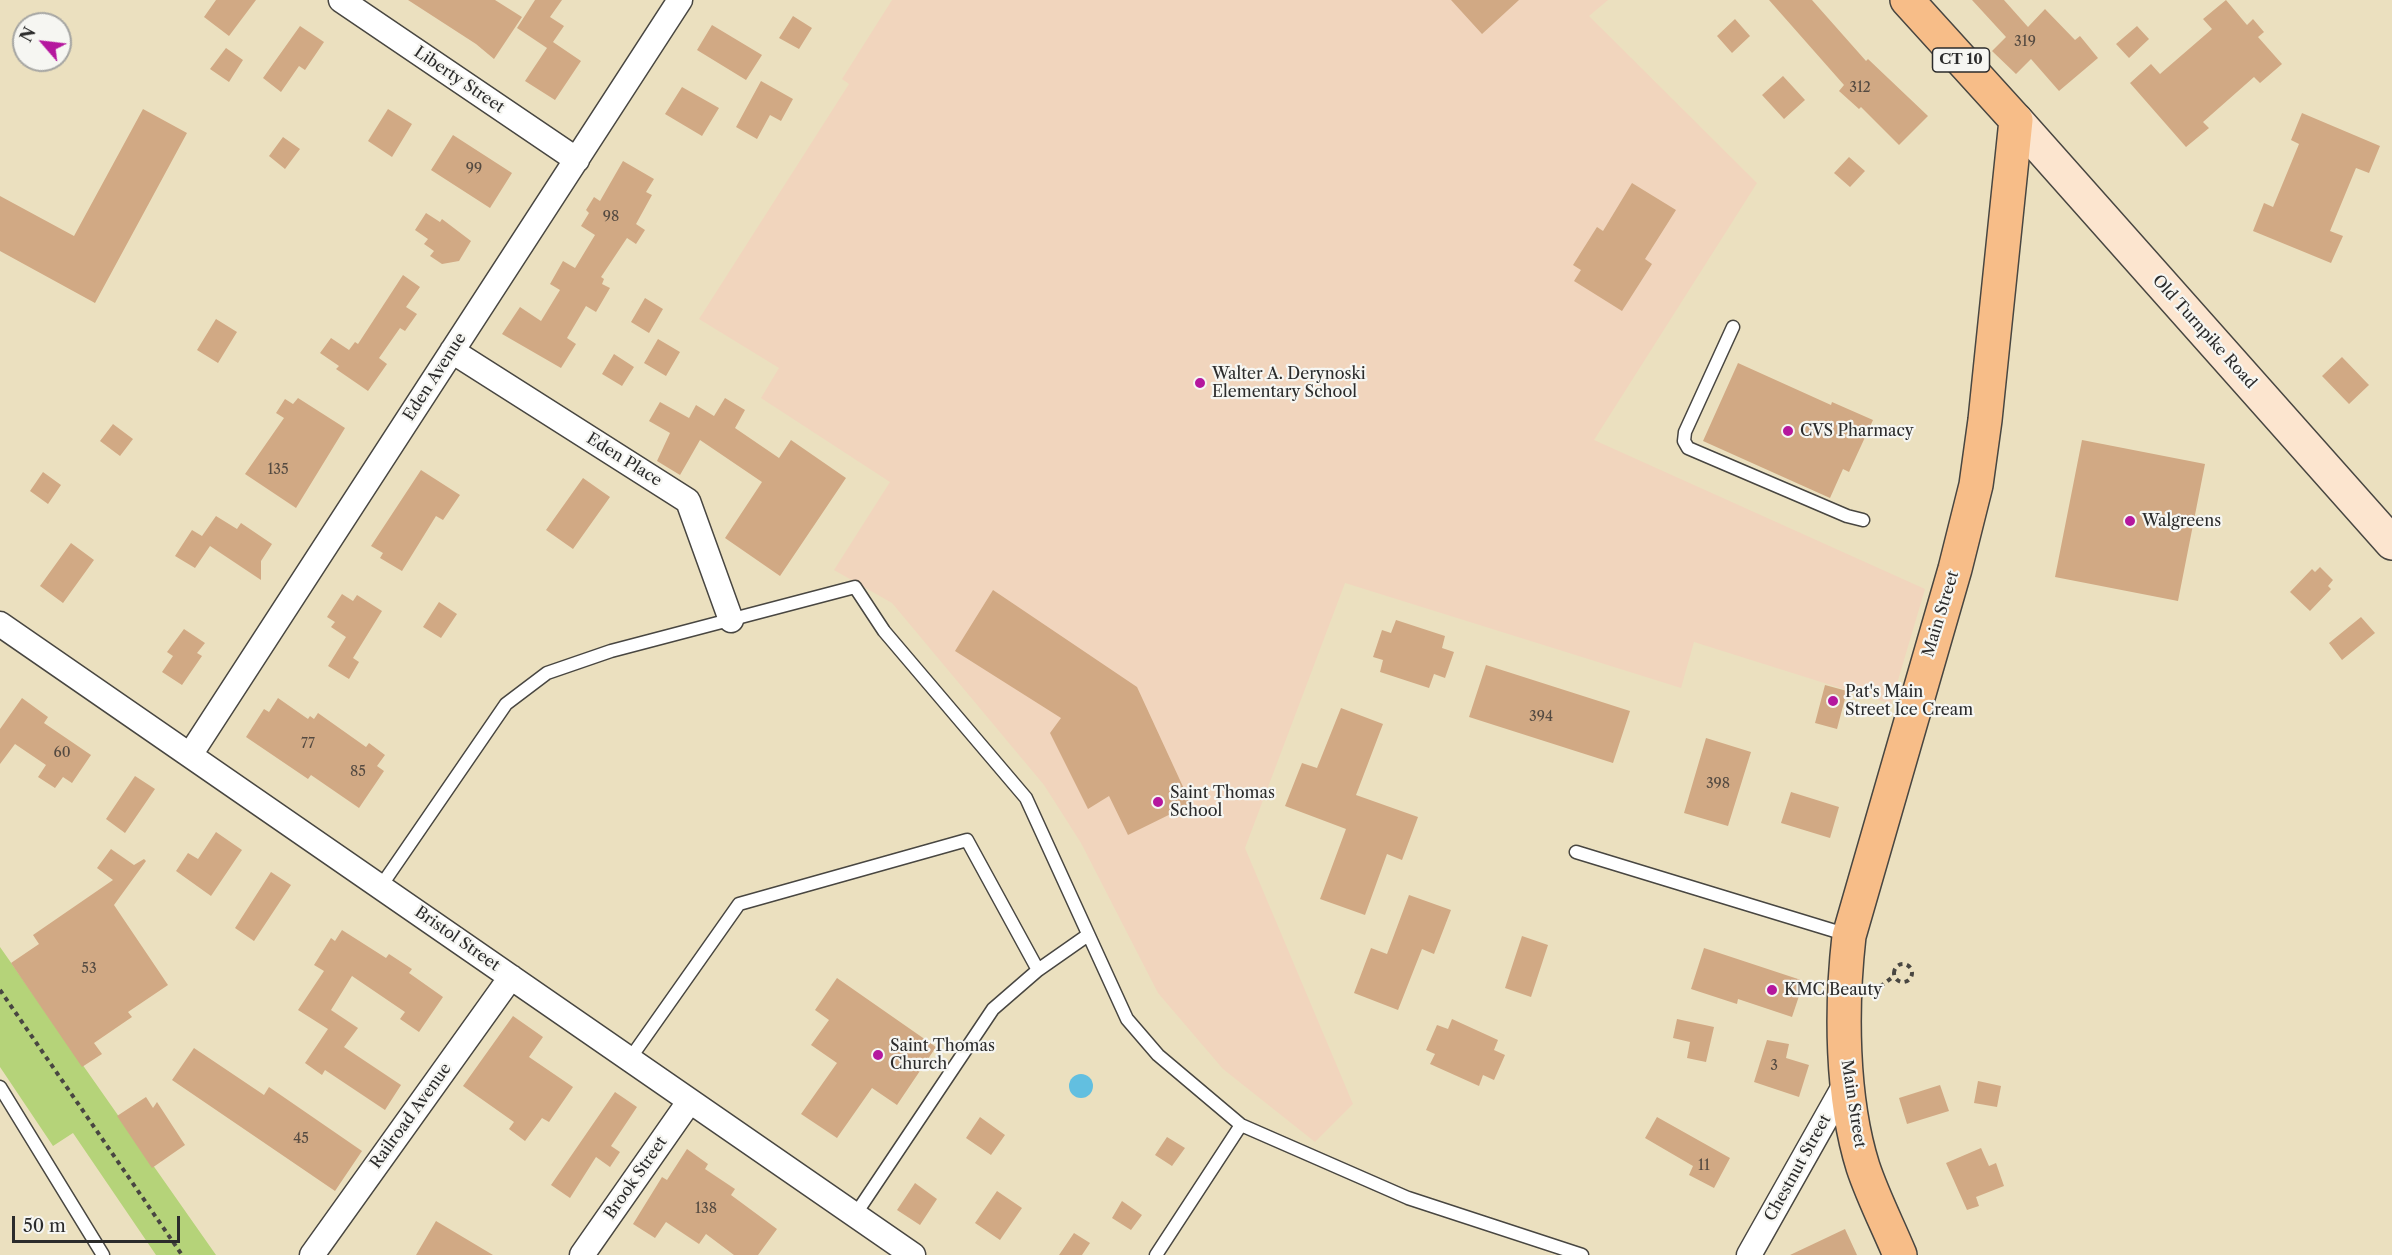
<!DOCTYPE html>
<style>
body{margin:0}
#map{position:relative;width:2392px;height:1255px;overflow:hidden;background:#ebe0bf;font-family:"Libre Caslon Text",serif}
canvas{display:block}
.north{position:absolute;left:12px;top:12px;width:60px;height:60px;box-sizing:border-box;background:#f6f6f2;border:2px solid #a5a5a2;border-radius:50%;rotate:298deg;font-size:16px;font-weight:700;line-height:24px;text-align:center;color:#2b2b2b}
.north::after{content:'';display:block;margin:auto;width:21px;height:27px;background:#b5179e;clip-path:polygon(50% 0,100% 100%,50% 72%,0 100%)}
.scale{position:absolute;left:12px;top:1216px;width:168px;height:27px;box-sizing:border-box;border:3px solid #2b2b2b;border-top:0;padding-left:8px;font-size:18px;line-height:21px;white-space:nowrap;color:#2b2b2b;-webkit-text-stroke:4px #f6f6f2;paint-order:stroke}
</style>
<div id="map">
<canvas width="2392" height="1255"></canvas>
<div class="north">N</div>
<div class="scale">50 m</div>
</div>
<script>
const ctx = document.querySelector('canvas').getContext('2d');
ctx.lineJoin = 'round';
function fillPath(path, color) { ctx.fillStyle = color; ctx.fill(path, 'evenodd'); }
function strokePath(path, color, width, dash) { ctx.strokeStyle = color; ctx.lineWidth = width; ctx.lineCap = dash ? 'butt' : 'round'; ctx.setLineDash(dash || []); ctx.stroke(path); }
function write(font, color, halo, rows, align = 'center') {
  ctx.font = font + ' "Libre Caslon Text",serif'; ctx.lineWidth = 4.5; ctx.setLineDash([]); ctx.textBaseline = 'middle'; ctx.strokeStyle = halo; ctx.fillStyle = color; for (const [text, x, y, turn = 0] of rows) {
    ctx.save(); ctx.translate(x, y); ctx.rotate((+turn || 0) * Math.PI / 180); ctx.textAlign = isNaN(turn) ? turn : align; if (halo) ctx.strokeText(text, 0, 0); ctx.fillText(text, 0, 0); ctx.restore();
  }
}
const built = new Path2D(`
 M892 0H1608L1589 16 1757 183 1594 440 1925 589 1891 704 1694 642 1681 688 1345 583 1245 848 1353 1104 1315 1142 1223 1069 1158 993 1081 843 1044 785 892 603 834 570 890 482 761 398 779 368 699 319 849 84 842 79Z`);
const green = new Path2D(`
 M0 947 216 1255H156L73 1133 53 1146 0 1067Z`);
const water = new Path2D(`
 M1069 1086a12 12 0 1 1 24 0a12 12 0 1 1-24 0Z`);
const building = new Path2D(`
 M216 0H256L229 36 204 17Z
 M408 0H495L522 17 494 59 476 44Z
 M535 0H562L550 17 564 26 553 42 581 61 555 100 525 81 547 48 517 28Z
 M1451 0H1519L1482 34Z
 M1769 0H1812L1866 61 1868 59 1928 116 1899 145 1861 107 1859 109 1839 91 1844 85Z
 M1972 0H2004L2028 27 2045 9 2075 40 2080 36 2098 58 2059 91 2031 59 2016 74 1992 51 2006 37Z
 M2226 0 2247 25 2253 19 2264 32 2258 37 2282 64 2260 83 2254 77 2203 122 2209 128 2186 147 2130 83 2151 64 2160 74 2212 29 2203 19Z
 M793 16 812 28 799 49 779 38Z
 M1735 19 1750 36 1732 53 1717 36Z
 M712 25 762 55 746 80 697 50Z
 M300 26 324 42 305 70 299 66 281 92 263 78Z
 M2137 26 2149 39 2129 58 2116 44Z
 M226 48 243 60 229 82 210 69Z
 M1783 76 1805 100 1784 119 1762 95Z
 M761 81 793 99 781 121 770 115 757 139 736 127Z
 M682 87 719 108 702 136 665 114Z
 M143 109 187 133 95 303 0 251V196L74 236Z
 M388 109 412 124 392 157 368 141Z
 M2302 113 2380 146 2369 173 2356 168 2330 231 2343 236 2331 263 2253 231 2264 203 2273 207 2299 144 2291 140Z
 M453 135 512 173 490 208 431 170Z
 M283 137 300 149 285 169 269 156Z
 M1849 157 1865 171 1850 187 1834 173Z
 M623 161 654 179 646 192 652 195 636 224 645 230 636 244 627 238 601 277 604 279 602 284 610 288 596 312 586 306 567 338 576 344 561 368 502 334 520 307 541 321 560 290 550 284 563 261 575 268 595 235 581 226 589 213 586 210 594 197 600 201Z
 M1632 183 1676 210 1645 259 1652 264 1622 311 1574 281 1581 270 1573 265 1597 227 1603 231Z
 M426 213 440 222 442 219 471 241 459 261 442 264 430 256 434 251 424 244 428 239 415 230Z
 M403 275 420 287 406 307 417 314 405 331 400 328 379 358 387 364 368 391 336 369 339 366 320 353 331 338 349 350 355 342 358 344Z
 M645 298 663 309 649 333 631 322Z
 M216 319 237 332 218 363 197 350Z
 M658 339 680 352 666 376 644 363Z
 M614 354 634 367 622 386 602 374Z
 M2342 357 2369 385 2349 404 2322 376Z
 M1738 363 1831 405 1832 402 1873 420 1849 472 1843 469 1830 498 1703 441Z
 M298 398 345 428 296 508 245 474 284 418 276 413 285 399 293 404Z
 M725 398 745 410 735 428 779 458 791 440 846 478 780 576 725 538 762 482 700 440 680 475 657 461 670 433 649 421 660 402 689 418 696 405 714 416Z
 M113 424 133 439 120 456 100 441Z
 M2082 440 2205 464 2178 601 2055 577Z
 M421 470 460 495 443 520 436 516 402 571 380 558 383 553 371 546Z
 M43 472 61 485 48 504 30 491Z
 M583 478 610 497 573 549 546 530Z
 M216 516 237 529 241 523 272 544 261 561V580L210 546 195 568 175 556 192 530 202 536Z
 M71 543 94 560 63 603 40 586Z
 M2320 567 2333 580 2328 586 2331 589 2310 611 2290 592 2312 569 2315 572Z
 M993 590 1137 687 1191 804 1128 835 1109 796 1088 809 1050 733 1061 718 955 651Z
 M342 594 353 601 357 595 382 611 353 658 359 662 349 679 328 666 346 637 331 627 335 622 327 617Z
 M439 602 457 614 441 638 423 627Z
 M2361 617 2375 633 2342 660 2329 643Z
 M1396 620 1445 636 1442 648 1454 652 1445 678 1434 674 1429 688 1380 672 1383 660 1373 657 1382 630 1391 633Z
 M184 629 205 643 197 653 202 656 182 685 162 672 173 656 167 652Z
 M1486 665 1630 711 1613 763 1469 717Z
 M1825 685 1847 691 1837 729 1815 723Z
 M22 698 48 717 44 723 91 755 72 783 63 777 55 788 38 777 46 765 15 744 0 764V729Z
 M278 698 308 719 310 716 314 719 318 713 366 747 369 743 385 755 377 766 384 771 359 808 311 775 308 779 246 737 264 709 269 712Z
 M1341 708 1383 724 1356 795 1418 817 1402 860 1387 854 1365 915 1320 899 1346 829 1285 806 1302 763 1317 768Z
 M1706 738 1751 752 1728 826 1684 813Z
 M135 776 155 789 125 833 106 819Z
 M1791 792 1839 807 1830 838 1781 823Z
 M216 832 242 850 211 896 176 871 188 853 198 859Z
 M111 849 134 865 144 859 146 861 114 905 168 985 128 1012 132 1017 94 1043 102 1054 82 1067 11 963 39 944 33 935 113 880 97 868Z
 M271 872 291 885 254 941 235 928Z
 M1409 895 1451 910 1434 954 1422 949 1398 1010 1354 993 1371 948 1387 954Z
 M342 930 386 958 389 954 412 969 409 973 443 997 419 1032 400 1019 405 1012 352 976 331 1010 358 1028 344 1047 401 1085 385 1110 325 1070 322 1075 305 1063 328 1029 298 1010 324 971 314 965 331 938 335 941Z
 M1522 936 1548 945 1531 997 1505 988Z
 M1704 948 1804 981 1792 1017 1738 999 1737 1004 1691 989Z
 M837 978 936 1047 897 1105 872 1088 837 1138 801 1114 837 1063 811 1045 829 1020 815 1010Z
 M513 1016 543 1037 529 1057 573 1087 549 1122 542 1118 525 1141 509 1129 514 1122 463 1086Z
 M1452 1019 1498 1040 1494 1050 1505 1055 1494 1080 1483 1075 1479 1086 1430 1064 1435 1054 1426 1050 1437 1025 1448 1029Z
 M1677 1019 1714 1027 1706 1062 1687 1058 1690 1042 1673 1038Z
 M1767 1040 1789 1044 1786 1058 1809 1065 1799 1097 1754 1082Z
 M194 1048 264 1095 269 1087 362 1151 335 1191 172 1080Z
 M1978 1081 2001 1086 1997 1107 1974 1103Z
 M1940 1085 1949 1111 1907 1124 1899 1098Z
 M615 1092 637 1107 611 1146 620 1152 610 1167 596 1157 570 1198 551 1185Z
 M146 1097 153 1108 157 1102 185 1145 152 1168 117 1116Z
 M980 1117 1005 1135 991 1155 966 1138Z
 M1657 1117 1730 1158 1714 1188 1689 1175 1693 1166 1645 1138Z
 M1167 1137 1185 1148 1172 1166 1155 1155Z
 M1981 1148 1989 1166 1996 1163 2004 1186 1976 1197 1979 1206 1967 1210 1946 1163Z
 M687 1149 708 1164 705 1169 735 1189 731 1195 777 1229 758 1255H734L706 1234 699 1244 666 1222 655 1238 633 1224 662 1177 667 1180Z
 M915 1183 937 1199 920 1225 897 1210Z
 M997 1191 1022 1208 1000 1240 975 1223Z
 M1122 1201 1142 1215 1131 1230 1112 1218Z
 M436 1221 493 1255H416Z
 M1845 1229 1857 1255H1790Z
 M1074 1233 1090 1243 1082 1255H1059Z`);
const path = new Path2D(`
 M1894 973a9 9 0 1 1 18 0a9 9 0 1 1-18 0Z
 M0 990 182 1255
 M1873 992 1894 976`);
const lane = new Path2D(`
 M1733 327 1685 432 1684 441 1688 448 1847 516 1863 520
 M1576 852 1848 935
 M381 886 506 704 547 673 611 651 855 587 884 631 1026 798 1127 1019 1158 1055 1241 1125 1408 1198 1582 1255
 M629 1060 739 904 967 840 1038 970
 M0 1087 103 1255
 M855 1215 993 1009 1038 970 1088 935
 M1156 1255 1241 1125`);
const street = new Path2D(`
 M341 0 577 160
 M452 351 688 501 731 620
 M0 624 913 1255
 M190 755 680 0
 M312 1255 511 977
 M582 1255 689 1102
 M1749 1255 1847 1081`);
const secondary = new Path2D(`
 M2016 120 2392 543`);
const highway = new Path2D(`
 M1900 1255C1888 1226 1873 1197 1863 1167 1841 1097 1841 1007 1849 936L1955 569 1976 485 1985 420 2016 120 1907 0`);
const markers = [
 [1200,383,6,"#b5179e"],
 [1788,431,6,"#b5179e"],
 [2130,521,6,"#b5179e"],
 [1833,701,6,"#b5179e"],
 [1158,802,6,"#b5179e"],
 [1772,990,6,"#b5179e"],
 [878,1055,6,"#b5179e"]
];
const numberNames = [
 ["319",2025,42],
 ["312",1860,88],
 ["99",474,169],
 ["98",611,217],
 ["135",278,470],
 ["394",1541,717],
 ["77",308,744],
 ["60",62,753],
 ["85",358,772],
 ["398",1718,784],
 ["53",89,969],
 ["3",1774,1066],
 ["45",301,1139],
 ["11",1704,1166],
 ["138",706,1209]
];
const shields = [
 [1961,60,57]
];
const shieldNames = [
 ["CT 10",1961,60]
];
const streetNames = [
 ["Liberty Street",459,80,34],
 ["Old Turnpike Road",2204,332,48],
 ["Eden Avenue",435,377,-57],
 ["Eden Place",624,460,32],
 ["Main Street",1941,614,-73],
 ["Bristol Street",457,939,35],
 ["Main Street",1853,1104,81],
 ["Railroad Avenue",411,1116,-54],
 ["Chestnut Street",1798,1168,-61],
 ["Brook Street",636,1178,-55]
];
const poiNames = [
 ["Walter A. Derynoski",1212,374],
 ["Elementary School",1212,392],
 ["CVS Pharmacy",1800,431],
 ["Walgreens",2142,521],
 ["Pat's Main",1845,692],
 ["Street Ice Cream",1845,710],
 ["Saint Thomas",1170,793],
 ["School",1170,811],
 ["KMC Beauty",1784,990],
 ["Saint Thomas",890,1046],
 ["Church",890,1064]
];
fillPath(built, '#f1d5bd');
fillPath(green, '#b5d379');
fillPath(water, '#62bfe0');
fillPath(building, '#d1a984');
strokePath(lane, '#484641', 15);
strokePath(street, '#484641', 27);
strokePath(secondary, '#484641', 36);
strokePath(highway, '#484641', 36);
strokePath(path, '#484641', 4, [4.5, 4.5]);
strokePath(lane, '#fff', 12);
strokePath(street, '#fff', 24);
strokePath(secondary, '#fce5cf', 33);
strokePath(highway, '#f7bd88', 33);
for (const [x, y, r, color] of markers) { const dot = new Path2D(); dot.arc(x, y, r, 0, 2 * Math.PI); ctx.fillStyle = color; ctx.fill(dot); strokePath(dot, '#f6f6f2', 2); }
write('14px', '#544a41', null, numberNames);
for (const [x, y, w] of shields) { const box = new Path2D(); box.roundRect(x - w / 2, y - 12, w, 24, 4.5); ctx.fillStyle = '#f6f6f2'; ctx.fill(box); strokePath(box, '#2b2b2b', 1.5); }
write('bold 15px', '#2b2b2b', null, shieldNames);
write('16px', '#2b2b2b', '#f6f6f2', streetNames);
write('16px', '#2b2b2b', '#f6f6f2', poiNames, 'left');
</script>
